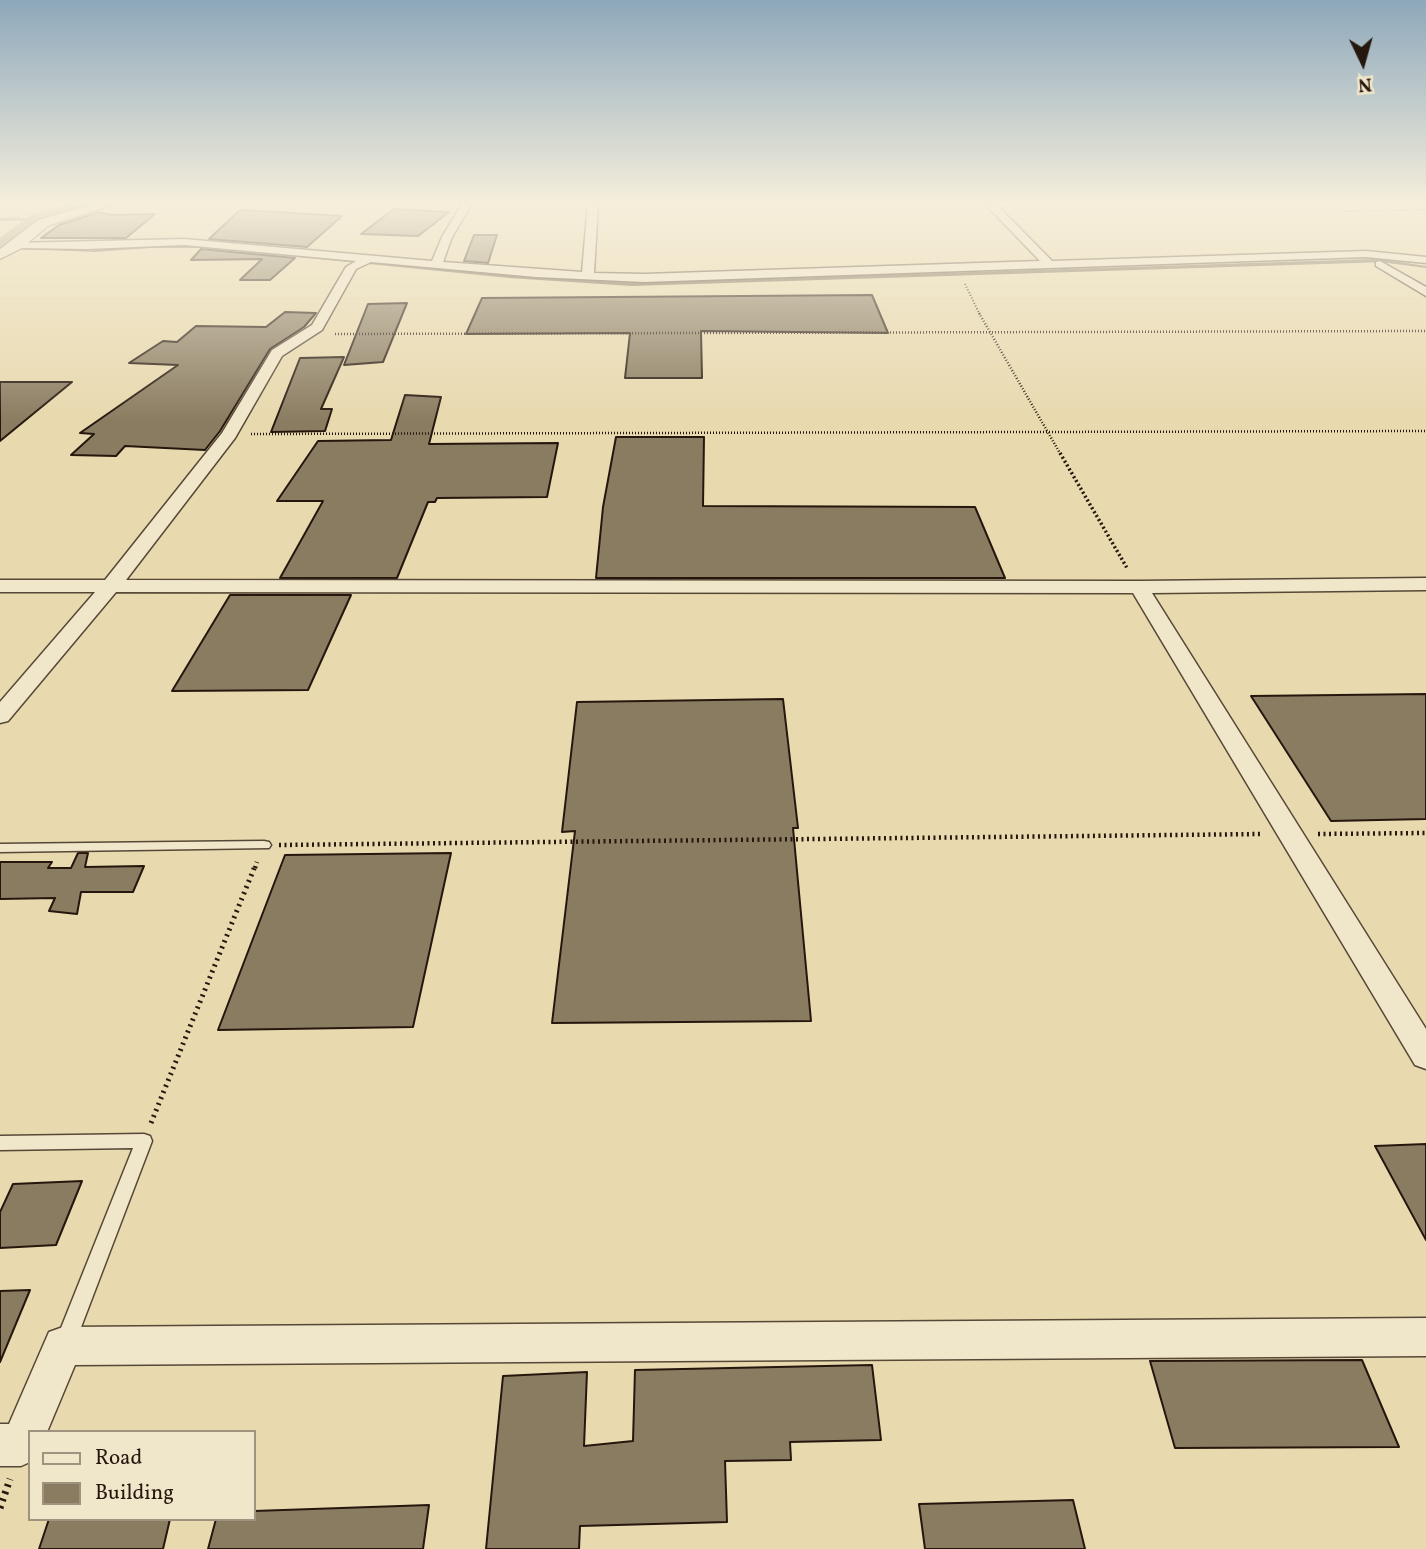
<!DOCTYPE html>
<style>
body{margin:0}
#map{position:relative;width:1426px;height:1549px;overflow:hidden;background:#e8d9ae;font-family:Vollkorn,serif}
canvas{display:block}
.legend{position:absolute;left:28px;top:1430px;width:228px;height:91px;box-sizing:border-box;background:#f0e6ca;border:2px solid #9f937f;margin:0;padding:9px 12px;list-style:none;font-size:21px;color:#25170e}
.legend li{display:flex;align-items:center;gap:14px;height:35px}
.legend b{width:35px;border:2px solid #9f937f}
.north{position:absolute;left:1328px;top:28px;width:70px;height:70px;-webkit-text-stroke:5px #f0e6ca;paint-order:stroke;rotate:175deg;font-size:19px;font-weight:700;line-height:28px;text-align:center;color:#25170e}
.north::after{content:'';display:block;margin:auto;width:24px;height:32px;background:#25170e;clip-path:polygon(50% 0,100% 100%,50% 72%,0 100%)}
</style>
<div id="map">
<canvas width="1426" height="1549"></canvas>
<ul class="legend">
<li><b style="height:9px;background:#f0e6ca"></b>Road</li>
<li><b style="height:19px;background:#8a7c61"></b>Building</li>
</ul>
<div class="north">N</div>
</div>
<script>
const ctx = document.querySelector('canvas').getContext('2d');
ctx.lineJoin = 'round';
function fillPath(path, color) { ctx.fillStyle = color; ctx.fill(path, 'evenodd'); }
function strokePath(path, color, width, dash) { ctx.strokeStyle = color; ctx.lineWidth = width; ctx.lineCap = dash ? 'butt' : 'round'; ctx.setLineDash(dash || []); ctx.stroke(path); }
const water = new Path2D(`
 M182 245 521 277 634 284 1372 260 1426 267 1387 261 632 285 509 277 208 247H151L95 251 19 248 94 250Z`);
const stream = new Path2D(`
 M38 218 39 220 0 221V219Z`);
const river = new Path2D(`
 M67 204H101L98 208 45 223 8 254 0 256V238L31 215Z`);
const building = new Path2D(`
 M394 209 449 212 418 236 361 234Z
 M240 210 278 212 342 216 307 247 209 239Z
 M99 212 111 215 155 214 126 238H41L59 225Z
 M474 235H497L488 263 464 261Z
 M201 249 295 258 270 280H240L262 259 191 260Z
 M872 295 888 333 701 331 702 378H625L630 333 466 334 482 298Z
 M407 303 383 362 344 365 368 304Z
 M285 312 316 313 304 327 270 349 220 431 205 450 125 446 116 456 71 455 94 434 80 433 178 365 129 363 163 341 177 342 196 326 266 327Z
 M344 357 321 409H332L325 431 271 432 300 358Z
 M0 382H72L0 441Z
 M405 395 441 397 429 444 558 443 547 497 437 498 435 502H428L397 578H280L323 501H277L318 441 391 440Z
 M616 437H704L703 506 975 507 1005 578H596L603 507Z
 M230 595H351L308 690 172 691Z
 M1426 694V819L1331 821 1251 696Z
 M783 699 798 828H793L811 1021 552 1023 575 831 562 832 577 702Z
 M78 853H88L85 867 144 866 133 892H81L77 914 49 911 55 898 0 899V862H52L48 868H71Z
 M451 853 413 1027 218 1030 285 855Z
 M1426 1144V1240L1375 1146Z
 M82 1181 56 1245 0 1248V1212L13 1184Z
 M30 1290 0 1362V1291Z
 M1362 1360 1399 1447 1175 1448 1150 1361Z
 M872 1365 881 1440 790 1442 791 1460 725 1461 727 1522 580 1526 579 1549H486L503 1376 587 1372 584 1446 633 1441 635 1370Z
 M1073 1500 1085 1549H925L919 1504Z
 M429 1505 423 1549H208L216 1519H254V1511Z
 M49 1519H170L163 1549H39Z`);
const pathFar5 = new Path2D(`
 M1341 211 1426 210
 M0 219 19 217
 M965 284 980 315`);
const pathFar4 = new Path2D(`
 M979 313 1061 455
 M335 334 1426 331
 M251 434 1426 431`);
const pathFar3 = new Path2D(`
 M1060 453 1127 568`);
const pathFar2 = new Path2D(`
 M1318 834 1426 833
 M279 845 1261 834
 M255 868 257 862`);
const pathFar1 = new Path2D(`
 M151 1123 255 866`);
const path = new Path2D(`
 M0 1508 10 1479`);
const service = new Path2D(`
 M264 841 269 842 271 845 269 848 0 852V844Z
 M144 1134 150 1136 152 1141 75 1343 72 1350 65 1353 58 1350 55 1343 133 1148 0 1150V1136Z`);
const minor = new Path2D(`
 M462 204H472L452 237 443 262 582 272 588 204H598L594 273 644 274 1040 261 985 204H996L1052 261 1366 251 1426 257V263L1366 257 644 282 536 277 371 262 356 269 322 330 282 356 235 438 126 580 1139 581 1426 578V590L1152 593 1426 1029V1069L1415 1065 1133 593 116 592 8 721 0 723V702L95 592H0V580H105L222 433 272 350 312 325 346 267 356 261 184 245 87 249 17 248 12 245 13 243 184 239 432 261 442 237Z
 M1380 261 1426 287V296L1376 266V262Z
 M1426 1318V1356L75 1365 47 1432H30V1462L21 1466H0V1424H9L49 1332 63 1327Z`);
const tertiary = new Path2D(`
 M93 204H114L48 226 22 248 0 259V249L38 220Z`);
fillPath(water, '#a69778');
strokePath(water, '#72644e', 2);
fillPath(stream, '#72644e');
fillPath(river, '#a69778');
fillPath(building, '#8a7c61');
strokePath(building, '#25170e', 2);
strokePath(service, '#564836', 3);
strokePath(minor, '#564836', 3);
strokePath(tertiary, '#564836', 2);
strokePath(pathFar5, '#25170e', 2, [1, 2]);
strokePath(pathFar4, '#25170e', 2.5, [1, 2]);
strokePath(pathFar3, '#25170e', 3.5, [2, 2.5]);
strokePath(pathFar2, '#25170e', 4.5, [2, 3.5]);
strokePath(pathFar1, '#25170e', 5, [2, 4.5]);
strokePath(path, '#25170e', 7, [2.5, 5]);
fillPath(service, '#f0e6ca');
fillPath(minor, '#f0e6ca');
fillPath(tertiary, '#f0e6ca');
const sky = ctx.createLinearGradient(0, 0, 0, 421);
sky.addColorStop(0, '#8da8bb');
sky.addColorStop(0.48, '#f5eedb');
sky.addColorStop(1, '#f5eedb00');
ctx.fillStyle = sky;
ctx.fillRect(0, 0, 1426, 421);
</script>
